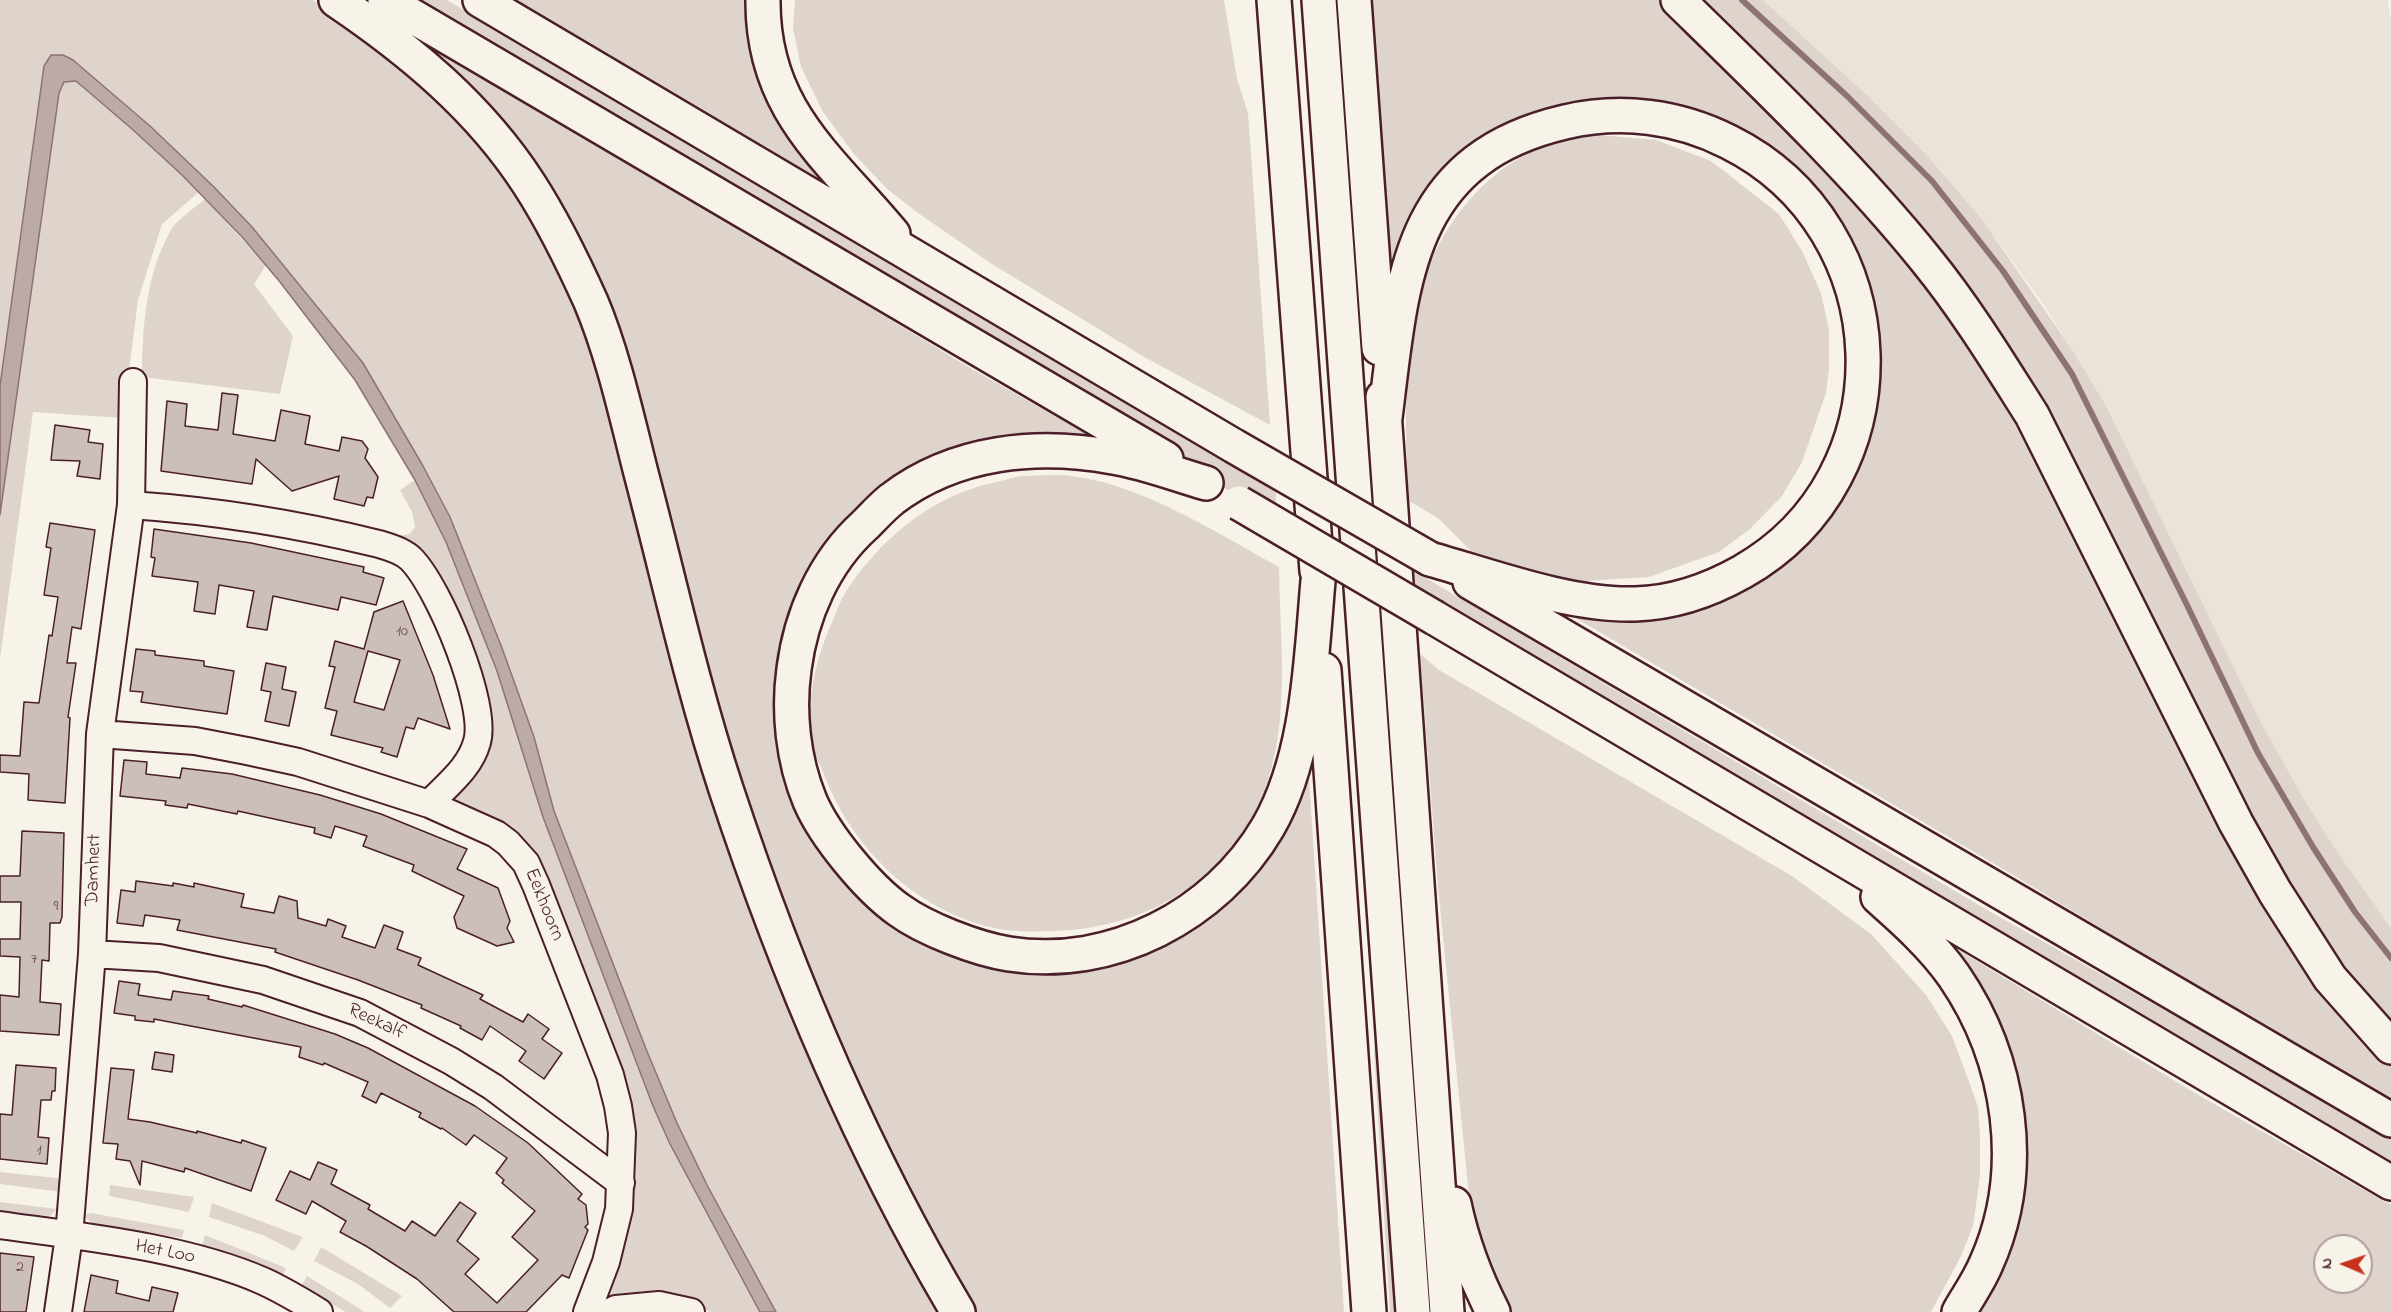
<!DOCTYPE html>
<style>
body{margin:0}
#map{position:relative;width:2391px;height:1312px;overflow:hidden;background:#f7f3e8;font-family:"Indie Flower",sans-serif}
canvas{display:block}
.north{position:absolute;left:2313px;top:1234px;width:60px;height:60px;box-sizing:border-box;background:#f7f3e8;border:2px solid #b29e9c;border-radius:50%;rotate:272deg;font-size:16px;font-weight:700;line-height:24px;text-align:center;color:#4a1f2b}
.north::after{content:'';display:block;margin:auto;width:21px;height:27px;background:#c8321e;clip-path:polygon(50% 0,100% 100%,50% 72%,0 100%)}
</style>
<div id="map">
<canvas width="2391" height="1312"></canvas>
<div class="north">N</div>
</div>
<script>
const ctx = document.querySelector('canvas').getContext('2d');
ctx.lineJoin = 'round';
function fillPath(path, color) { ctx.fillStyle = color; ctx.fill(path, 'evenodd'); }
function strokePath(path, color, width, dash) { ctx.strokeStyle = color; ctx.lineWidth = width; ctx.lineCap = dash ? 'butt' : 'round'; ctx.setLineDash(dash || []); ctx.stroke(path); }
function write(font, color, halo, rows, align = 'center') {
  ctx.font = font + ' "Indie Flower",sans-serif'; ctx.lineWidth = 5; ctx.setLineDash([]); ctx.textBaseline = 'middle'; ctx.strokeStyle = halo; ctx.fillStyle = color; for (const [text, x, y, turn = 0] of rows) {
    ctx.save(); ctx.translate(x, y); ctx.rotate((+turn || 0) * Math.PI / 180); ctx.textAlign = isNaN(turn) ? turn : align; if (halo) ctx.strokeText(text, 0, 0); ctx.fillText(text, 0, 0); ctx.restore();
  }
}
const built = new Path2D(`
 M1763 0H2388L2391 19V928L2334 847 2305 801 2258 717 2106 407 2073 351 2041 301 1981 218 1924 152 1867 95Z`);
const green = new Path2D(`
 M0 0H313L424 83 489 154 530 211 571 292 598 361 789 1006 839 1124 921 1282 939 1312H776L707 1185 677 1123 646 1049 554 811 534 737 502 648 363 363 252 227 73 60 44 66 0 386Z
 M406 0H447C724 162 999 328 1276 492V519Z
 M508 0H752L769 101 781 127 837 192 776 154Z
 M795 0H1224L1237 79 1248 113 1270 425 1146 358 992 264 918 213 886 188 854 154 823 112 801 67 793 28Z
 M1368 0H1664L1842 179 1976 341 2354 1025 2391 1064V1103L2008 872 1555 606 1770 571 1797 552 1817 533 1845 498 1867 436 1879 371 1873 307 1856 259 1723 127 1522 124 1390 282Z
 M1699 0H1763L1867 95 1924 152 1981 218 2073 351 2106 406 2258 717 2305 801 2334 847 2391 928V1029L2345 973 2310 922 1935 248 1814 111Z
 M399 28 687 197 972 369 1106 445 994 443 818 568 788 773 932 941H1168L1308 763 1344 1312H966L857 1106 753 827 680 574 605 300Z
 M69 80 76 81 133 125 199 192 162 224 138 300 123 418 33 412 0 659V515L59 93 64 82Z
 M1599 135 1656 140 1711 161 1779 214 1802 251 1821 293 1829 330V368L1826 393 1802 462 1782 496 1750 529 1719 552 1649 577 1584 581 1540 575 1478 558 1438 518 1409 501C1405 444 1404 389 1412 333 1414 321 1415 308 1418 297 1438 225 1491 157 1567 139 1577 136 1588 136 1599 135Z
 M205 199 266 265 254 284 293 336 280 394 142 377C142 329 146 273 171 230 178 218 195 208 205 199Z
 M1021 476C1038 476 1056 474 1072 476 1143 485 1217 533 1279 567 1280 637 1290 716 1267 783 1234 877 1150 928 1054 931 1030 932 1005 932 982 925 910 904 852 846 825 777 822 768 816 759 814 749 804 705 815 660 833 620 837 611 840 601 845 593 874 547 922 504 974 488 989 483 1005 480 1021 476Z
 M415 480 446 542 497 671 543 817 653 1106 670 1144 760 1312H711L684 1301 603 1305 629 1184 537 864 458 806 454 793 485 708 393 537 410 534 415 527 412 512 400 490Z
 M1414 571 1982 907 2225 1044 2391 1132V1175L1416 601Z
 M1420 654 1439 670 1792 876 1871 934 1926 995 1952 1036 1968 1079 1978 1107 1980 1135V1176L1973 1226 1960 1258 1931 1312H1498L1476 1266 1438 887Z
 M1932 934 2195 1093 2391 1205V1312H1975L2016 1162ZM2325 1246H2361V1282H2325Z
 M1376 1023 1400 1295 1401 1312H1390L1374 1052Z
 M0 1172 66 1179 62 1192 0 1184Z
 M110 1185 194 1197 189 1212 109 1196Z
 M0 1202 57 1209 50 1216 0 1211Z
 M212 1203 303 1237 294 1251 265 1236 209 1217Z
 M91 1213 184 1230 182 1238 93 1224 83 1215Z
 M205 1235 286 1268 282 1277 240 1258 202 1246Z
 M321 1247 402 1296 390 1308 358 1284 314 1261Z
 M307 1276 365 1312H346L301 1287Z`);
const water = new Path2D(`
 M51 55H63L73 60 150 126 214 187 252 227 363 363 423 466 450 517 502 648 534 737 554 811 646 1049 677 1123 707 1185 776 1312H760L670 1144 653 1106 543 817 497 671 446 542 415 480 355 380 280 282 243 238 182 175 132 129 76 81 64 82 59 93 0 515V386L44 66Z`);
const stream = new Path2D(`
 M1742 0 1846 95 1932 181 2003 271 2072 374 2186 603 2258 753 2313 847 2355 912 2391 958`);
const building = new Path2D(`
 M222 393 238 395 233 434 275 441 281 410 310 416 305 444 339 451 342 437 362 441 368 449 365 458 378 477 373 498 367 497 364 506 334 499 339 476 292 491 256 459 252 484 161 471 167 401 187 404 185 426 218 430Z
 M55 425 90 430 88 442 103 444 100 479 77 476 80 461 51 460Z
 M50 523 95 530 81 629 72 627 67 663H76L68 717 70 718 65 803 28 800 29 774 0 772V755L20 756 24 702 39 703 49 635 52 636 58 597 44 595 51 548 46 547Z
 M154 529 251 543 364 567 363 572 384 578 376 605 341 597 338 610 273 596 267 630 247 627 254 591 219 585 215 614 194 611 198 582 152 576 155 558 151 557Z
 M403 601 433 675 450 729 418 718 414 729 406 727 397 757 381 752 383 748 331 735 337 711 325 708 335 667 329 666 335 641 364 649 374 612ZM368 651 400 660 384 710 354 702Z
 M136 649 155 651V655L204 661V666L234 671 227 714 141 702 143 692 130 691Z
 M266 663 286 667 282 689 296 692 289 726 265 721 271 692 261 690Z
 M124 760 147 762 146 774 180 778 182 768 232 774 320 795 381 814 467 849 457 869 498 888 510 921 507 928 514 942 497 946 457 928 454 917 464 896 412 871 414 865 363 846 367 836 335 826 331 838 314 833 315 828 238 811 237 814 188 804 187 808 165 805 166 801 120 796Z
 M22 831 64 833 62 917 60 923H50L49 961 42 960 40 1002 61 1004 59 1035 0 1031V995L19 997 20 957 0 956V939H20L21 902H0V876H20Z
 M136 881 173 886V883L194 887V883L244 894 241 907 274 913 279 896 297 901 298 918 326 926 328 919 346 926 342 937 375 948 384 925 403 932 397 949 421 958 418 965 483 995 480 999 523 1022 528 1014 549 1029 542 1039 562 1053 544 1079 519 1061 526 1051 490 1026 482 1040 460 1028 461 1026 421 1008 422 1005 358 980 275 952 276 949 177 930 180 920 145 915 143 926 117 923 121 890 135 892Z
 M119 981 140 984 138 995 171 1000 173 991 209 996 208 999 242 1007 243 1005 335 1034 368 1048 475 1106 528 1143 582 1194 578 1199 586 1205 588 1224 585 1227 588 1230 569 1278 562 1275 526 1312H454L417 1279 366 1246 340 1232 346 1221 312 1201 306 1214 276 1200 290 1171 310 1180 318 1162 337 1170 331 1184 370 1205 368 1209 405 1231 412 1221 435 1236 460 1202 476 1213 457 1241 479 1259 465 1274 497 1303 538 1260 512 1237 535 1211 502 1183 504 1180 496 1173 507 1158 474 1135 466 1145 442 1128 441 1129 419 1117 421 1113 381 1093 376 1103 362 1096 368 1082 324 1063 323 1065 299 1057 301 1047 154 1019V1022L135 1020V1016L114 1013Z
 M155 1052 174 1055 172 1072 152 1069Z
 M16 1065 56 1068 55 1091H52L51 1100H41L38 1137 49 1138 47 1164 0 1159V1114L12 1115Z
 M111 1068 134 1070 128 1119 150 1122 197 1133V1131L241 1143 242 1140 266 1148 251 1191 185 1168 184 1172 142 1161 140 1185 130 1161 116 1159 118 1144 103 1143Z
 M0 1253 34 1257 26 1312H0Z
 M91 1275 118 1281 116 1293 149 1301 152 1287 178 1293 173 1312H84Z`);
const street = new Path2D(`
 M131 505C218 511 294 523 379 544 390 547 403 551 411 559 439 587 488 705 477 742 470 768 447 785 429 804
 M100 734 195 741 247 751 298 762 429 804 496 834 508 843 526 863 536 885 610 1075 618 1106 622 1133 619 1209 606 1262 587 1312
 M92 954 159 958 263 980 360 1013 451 1061 493 1087 621 1183
 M0 1225C85 1237 185 1247 263 1281 283 1290 301 1301 319 1312
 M58 1312 69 1236 92 954 100 734 131 505 133 382
 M610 1312 616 1309 659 1305 691 1312`);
const highway = new Path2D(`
 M336 0C410 50 480 108 529 184 553 221 573 262 591 302 613 354 627 418 641 473 669 579 692 686 726 789 786 971 860 1147 958 1312
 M385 0 1166 459
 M480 0 1234 446
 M763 0C762 110 829 157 893 234
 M1274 0 1317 571
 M1319 0 1413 1312
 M1354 0 1379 348
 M1678 0C1764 84 1852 168 1927 261 1966 309 1999 363 2032 415L2236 823 2275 892 2330 978 2391 1047
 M1383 397 1447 1312
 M1385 418C1402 281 1406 159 1565 122 1621 109 1678 116 1729 142 1901 228 1910 477 1742 572 1710 590 1672 603 1635 604 1571 606 1493 577 1430 559
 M1206 483C1175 474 1144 462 1113 457 1037 443 955 451 892 499 882 507 874 516 865 525 824 562 801 615 794 669 788 712 793 760 810 801 825 836 868 888 899 910 925 929 977 949 1009 954 1111 970 1216 916 1268 827 1309 756 1311 660 1318 581
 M1470 582 2391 1120
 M1435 618 2391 1183
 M1324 670 1369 1312
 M1878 897C1905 921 1933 946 1954 976 2011 1059 2028 1171 1986 1264 1979 1281 1968 1296 1959 1312
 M1454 1204C1462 1242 1475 1277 1493 1312`);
const highwayBridge = new Path2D(`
 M1234 446 1430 559
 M1239 503 1435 618`);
const numberNames = [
 ["10",402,632],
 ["9",56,907],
 ["7",34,960],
 ["1",39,1151],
 ["2",20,1268]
];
const streetNames = [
 ["Damhert",95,870,-88],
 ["Eekhoorn",543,905,68],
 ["Reekalf",376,1023,25],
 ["Het Loo",165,1253,11]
];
fillPath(built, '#eae3da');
fillPath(green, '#ded4cc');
fillPath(water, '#bcaaa7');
strokePath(water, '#8e7275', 1.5);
strokePath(stream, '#8e7275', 6);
fillPath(building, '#ccbfb9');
strokePath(building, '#4a1f2b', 1.5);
strokePath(street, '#4a1f2b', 30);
strokePath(highway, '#4a1f2b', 38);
strokePath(street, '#f7f3e8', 26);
strokePath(highway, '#f7f3e8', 33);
strokePath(highwayBridge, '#4a1f2b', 38, []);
strokePath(highwayBridge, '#f7f3e8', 33);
write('16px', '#6a474e', null, numberNames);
write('20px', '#4a1f2b', '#f7f3e8', streetNames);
</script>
